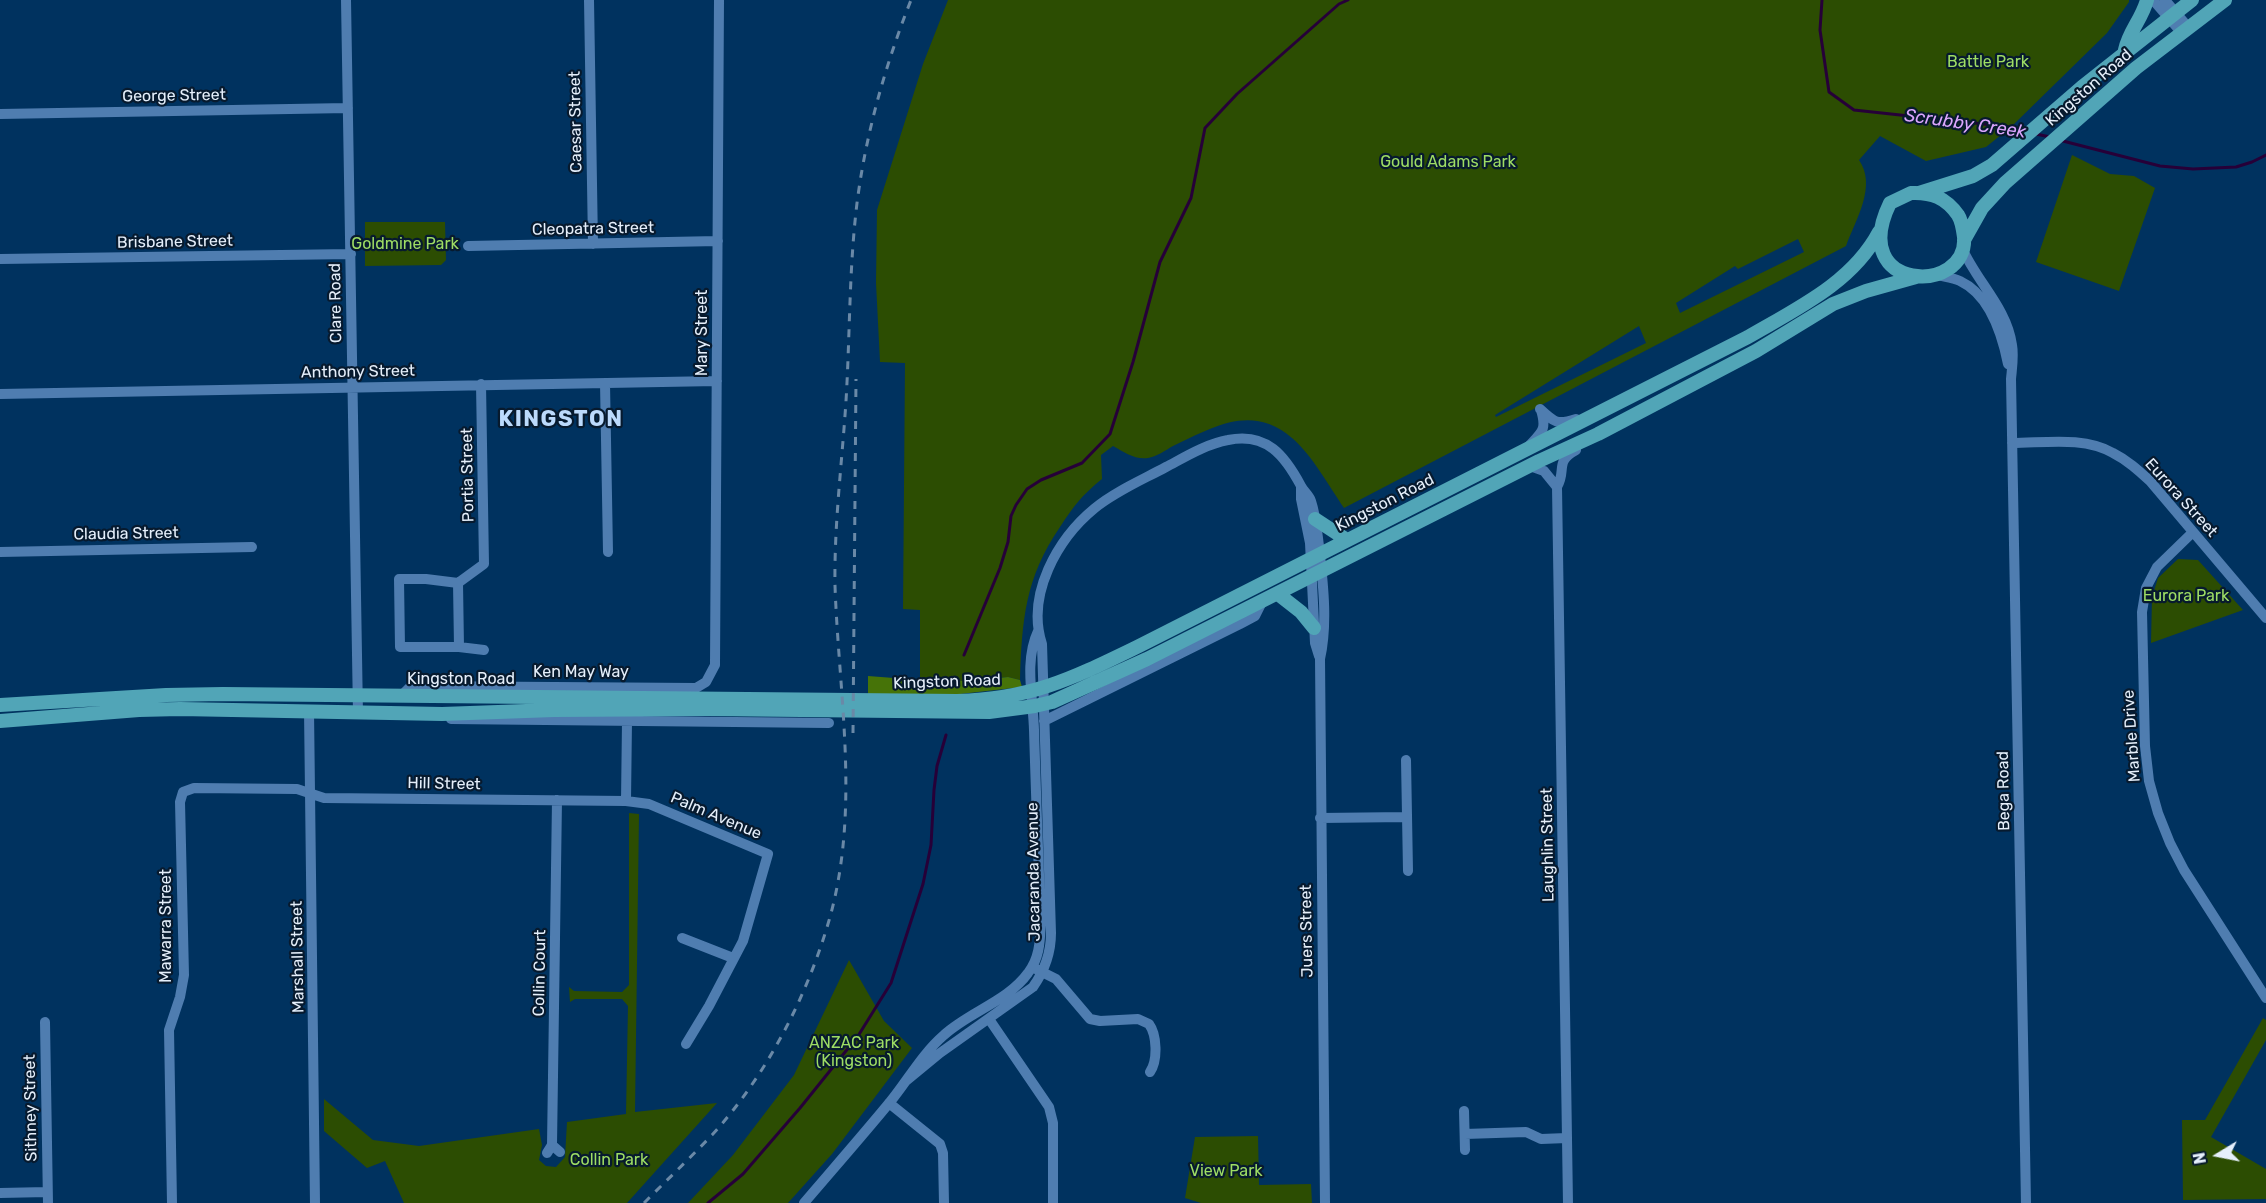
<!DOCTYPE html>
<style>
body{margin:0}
#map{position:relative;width:2266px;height:1203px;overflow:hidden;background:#00325f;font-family:Rubik,sans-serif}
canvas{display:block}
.north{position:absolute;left:2188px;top:1125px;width:60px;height:60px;-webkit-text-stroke:4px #071a2e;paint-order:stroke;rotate:260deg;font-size:16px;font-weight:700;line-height:24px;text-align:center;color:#e5effb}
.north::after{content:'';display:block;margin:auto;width:21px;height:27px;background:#e5effb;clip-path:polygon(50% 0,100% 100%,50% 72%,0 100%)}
</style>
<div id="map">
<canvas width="2266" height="1203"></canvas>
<div class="north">N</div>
</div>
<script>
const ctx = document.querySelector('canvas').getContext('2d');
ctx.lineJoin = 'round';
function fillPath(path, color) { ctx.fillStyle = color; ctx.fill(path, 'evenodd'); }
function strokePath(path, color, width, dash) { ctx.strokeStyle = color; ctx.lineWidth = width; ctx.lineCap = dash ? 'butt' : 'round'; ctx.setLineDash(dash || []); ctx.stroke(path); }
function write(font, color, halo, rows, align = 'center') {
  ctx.font = font + ' Rubik,sans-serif'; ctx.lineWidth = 4.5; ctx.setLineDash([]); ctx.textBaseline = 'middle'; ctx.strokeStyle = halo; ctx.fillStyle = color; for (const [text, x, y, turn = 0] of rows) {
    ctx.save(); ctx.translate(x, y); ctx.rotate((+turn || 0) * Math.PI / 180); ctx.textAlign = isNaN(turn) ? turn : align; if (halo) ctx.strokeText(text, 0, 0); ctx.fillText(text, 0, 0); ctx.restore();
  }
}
const green = new Path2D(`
 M948 0H2129V2L2107 33 2011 127 1986 147 1926 161 1880 136 1859 160C1877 186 1856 219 1846 246L1344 508C1329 486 1312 455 1292 438 1252 403 1213 427 1173 446 1166 450 1156 457 1148 458 1135 460 1124 452 1113 446L1101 455 1102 479C1081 496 1074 506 1060 527 1025 578 1022 620 1020 680L1008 677 973 681 920 680V610L903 609 905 363 880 362 876 283 877 210 923 64ZM1798 239 1804 252 1680 313 1676 303 1735 266 1738 269ZM1639 326 1646 343 1496 417 1495 415Z
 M2072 155 2110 174 2134 176 2155 188 2119 291 2036 262Z
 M365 222H445L446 260 441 265 365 266Z
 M2178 559 2198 560 2243 610 2151 643 2152 597 2158 578Z
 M629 813 639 814 635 1112 717 1103 627 1203H404L385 1161 367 1168 324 1131V1099L373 1140 419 1146 539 1129 542 1145 539 1160 546 1166 556 1167 565 1157 567 1122 626 1114 628 1006 622 999H575L570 1002 569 987 574 991 622 992 629 985Z
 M849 960 884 1021 912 1048 832 1154 788 1203H688L733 1155 794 1075Z
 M2263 1018 2266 1020V1040L2211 1137 2266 1169V1199L2183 1200 2182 1120H2205Z
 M1258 1136 1259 1185 1311 1184 1312 1203H1201L1185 1198 1195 1137Z`);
const forest = new Path2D(`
 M868 676 920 680 973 681 1008 677 1020 680 1022 687 960 694 868 695Z`);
const stream = new Path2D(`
 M1822 0 1820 30 1829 92 1854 110 2011 127 2024 130
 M2036 134 2050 137
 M2059 140 2160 166 2193 169 2236 167 2252 162 2266 155
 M964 655 1000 568 1008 542 1011 516 1016 505 1027 489 1041 480 1082 463 1110 434 1133 362 1160 262 1191 198 1205 128 1237 94 1339 4 1348 0
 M708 1203 743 1174 800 1108 858 1036 891 983 923 884 931 845 934 790 937 766 946 735`);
const minor = new Path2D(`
 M346 0 358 713
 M589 0 593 244
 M2153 0 2181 32
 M2165 0 2188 27
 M0 114 348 108
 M468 246 718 241
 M1962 248C1977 282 2007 308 2012 345 2014 356 2012 368 2011 379L2026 1203
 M0 259 351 254
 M1937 275C1945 277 1953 278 1960 281 1990 295 2002 334 2008 364
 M605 383 608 552
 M481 384 484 564 458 583 426 579H399L400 647H459L484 650
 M0 394 717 381
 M1540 409C1555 423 1557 425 1576 419
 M2012 443C2044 443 2084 436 2113 453 2127 460 2138 470 2150 481L2266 618
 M1529 446C1542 432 1547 430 1541 410
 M1530 466 1544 471 1557 487
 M1301 487V499L1310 543 1315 643 1319 656
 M2193 532 2157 567 2146 588 2142 612 2145 746 2149 781 2158 813 2170 843 2184 870 2266 998
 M0 552 252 547
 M458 583 459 647
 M402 695 411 686 696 688 706 682 715 665 719 0
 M309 710 315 1203
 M451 719 829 723
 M1044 721 1240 624 1255 616 1262 602
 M1406 760 1408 871
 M626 801 627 721
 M1320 818 1407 817
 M682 938 733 958
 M1036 969 1056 979 1090 1019 1100 1021 1138 1019 1149 1024C1157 1035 1158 1060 1150 1072
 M989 1019 1049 1107 1053 1123V1203
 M45 1022 48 1203
 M906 1081 940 1053 1033 987C1045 970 1051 953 1051 933L1042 644C1026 595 1057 539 1095 508 1116 491 1142 480 1166 467 1185 457 1206 444 1228 440 1267 432 1285 456 1301 486 1304 492 1309 495 1311 501 1316 516 1317 531 1319 546 1323 583 1328 623 1320 659L1325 1203
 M889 1103 940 1144 943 1153 944 1203
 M1464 1111 1465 1150
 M1465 1134 1526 1132 1541 1139 1567 1138
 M552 1145 557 800
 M547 1153 552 1145 560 1152
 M0 1193 47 1192
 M172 1203 169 1030 180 997 184 975 180 802 183 792 194 788 297 789 324 798 626 801 649 804 768 854 743 941 709 1006 686 1044
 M804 1203C833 1169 862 1136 890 1102 908 1080 922 1054 944 1035 969 1012 1008 1001 1028 973 1040 958 1040 940 1041 921 1038 857 1036 794 1034 730 1033 697 1024 661 1038 631
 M1568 1203 1557 487C1567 470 1554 462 1576 450`);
const major = new Path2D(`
 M2125 50C2129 31 2142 19 2147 0
 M1911 193C1932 192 1946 198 1958 215 1962 221 1963 229 1964 237 1969 295 1846 293 1890 203Z
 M1919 193 1973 176 1992 165 2082 87 2192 0
 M1964 240 1982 208 2005 183 2136 68 2225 0
 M1315 519 1347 540
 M1278 594 1301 612 1314 628
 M0 705 166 695 223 694 957 701C1032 699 1073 678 1139 646L1748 337C1796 309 1852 283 1879 232
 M0 721 139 710 180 709 442 714 554 710 708 709 989 712 1035 706 1052 702 1147 659 1539 461 1598 434 1756 351 1833 304 1866 291 1916 277`);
const rail = new Path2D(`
 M853 733 856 379
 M644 1203C667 1180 690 1158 712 1135 767 1075 808 995 830 917 860 808 839 698 835 586 834 525 842 463 846 401 850 335 849 269 857 203 866 133 885 66 911 0`);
const parkNames = [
 ["Battle Park",1988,62],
 ["Gould Adams Park",1448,162],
 ["Goldmine Park",405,244],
 ["Eurora Park",2186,596],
 ["ANZAC Park",854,1043],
 ["(Kingston)",854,1061],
 ["Collin Park",609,1160],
 ["View Park",1226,1171]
];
const streetNames = [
 ["Kingston Road",2089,88,-41],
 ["George Street",174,96,-1],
 ["Caesar Street",576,122,-91],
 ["Cleopatra Street",593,229,-1],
 ["Brisbane Street",175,242,-1],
 ["Clare Road",336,303,-91],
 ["Mary Street",702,333,-90],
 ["Anthony Street",358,372,-1],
 ["Portia Street",468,475,-91],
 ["Eurora Street",2181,498,48],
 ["Kingston Road",1385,503,-27],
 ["Claudia Street",126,534,-1],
 ["Ken May Way",581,672],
 ["Kingston Road",461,679],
 ["Kingston Road",947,682,-2],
 ["Marble Drive",2132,736,-94],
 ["Hill Street",444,784,1],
 ["Bega Road",2004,791,-91],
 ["Palm Avenue",716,816,23],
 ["Laughlin Street",1548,845,-91],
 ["Jacaranda Avenue",1034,872,-91],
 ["Mawarra Street",166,926,-90],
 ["Juers Street",1307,931,-91],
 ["Marshall Street",298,957,-91],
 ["Collin Court",540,973,-89],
 ["Sithney Street",31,1108,-91]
];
const waterNames = [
 ["Scrubby Creek",1965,124,8]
];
const districtNames = [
 ["KINGSTON",561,420]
];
fillPath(green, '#2c4d02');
fillPath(forest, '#467308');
strokePath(stream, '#260038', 3);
strokePath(minor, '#4f7db0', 10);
strokePath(major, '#51a5b7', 14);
strokePath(rail, '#6a89a7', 3, [8, 8]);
write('16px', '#9edd64', '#071a2e', parkNames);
write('16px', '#e5effb', '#071a2e', streetNames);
write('italic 18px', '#dca6fe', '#071a2e', waterNames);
ctx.letterSpacing = '1.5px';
write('bold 22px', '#bcdafc', '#071a2e', districtNames);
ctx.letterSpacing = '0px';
</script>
